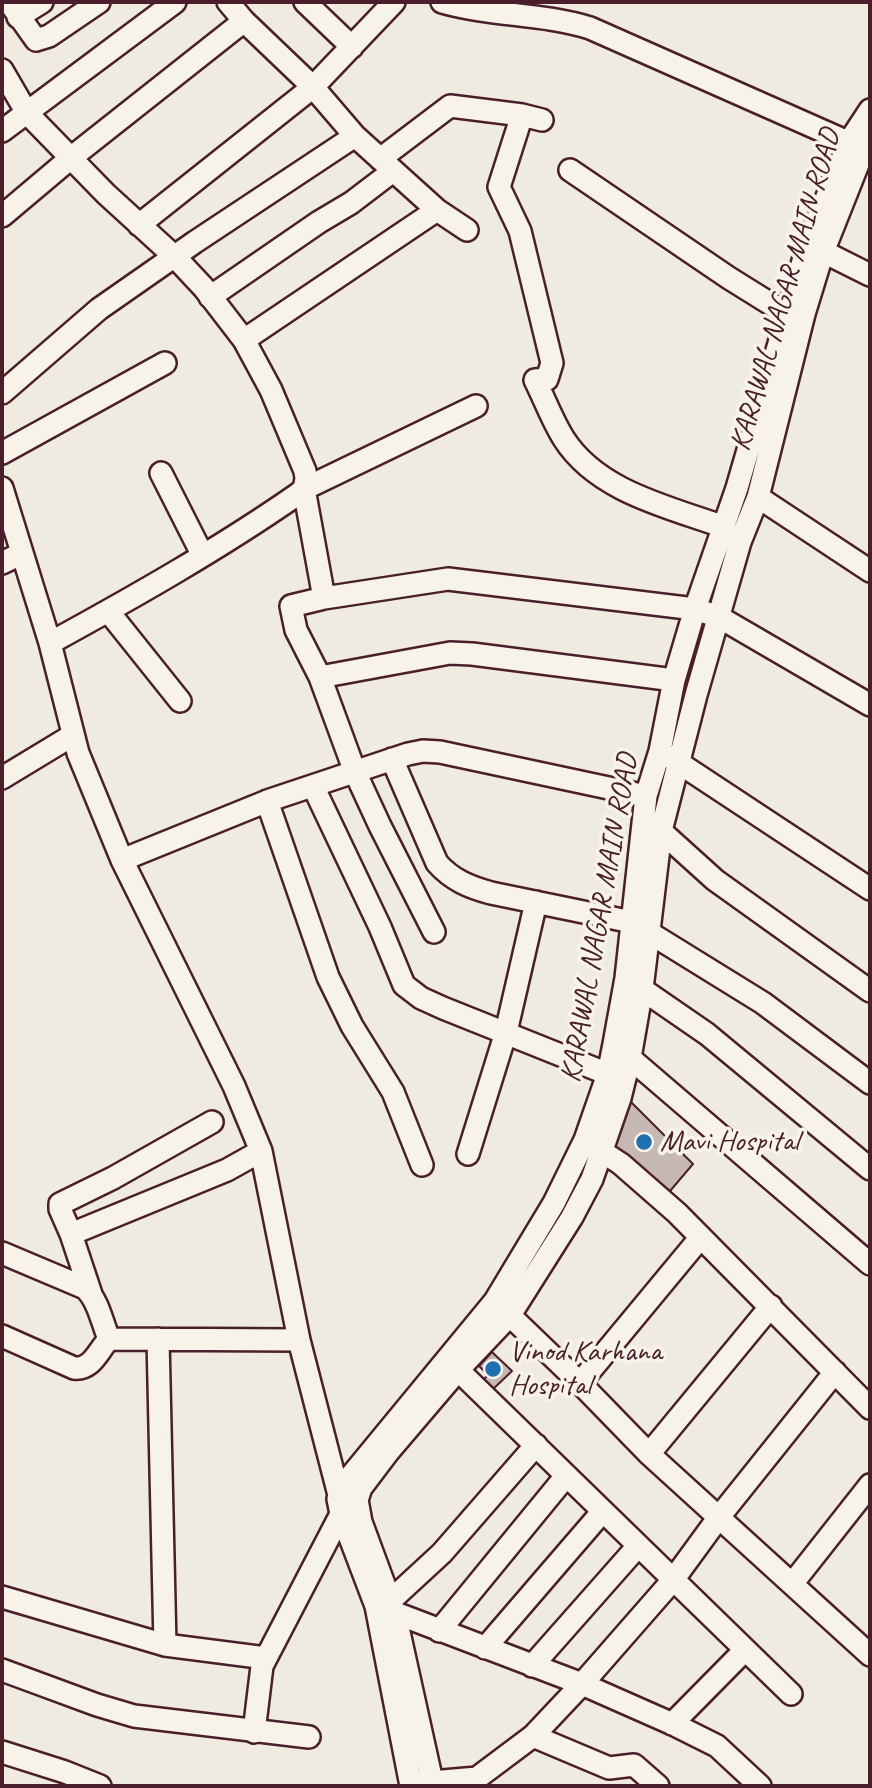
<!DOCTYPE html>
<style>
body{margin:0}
#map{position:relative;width:872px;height:1788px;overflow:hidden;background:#f0ebe0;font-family:Caveat,sans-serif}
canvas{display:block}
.frame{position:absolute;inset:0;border:4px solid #4a1f2b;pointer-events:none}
</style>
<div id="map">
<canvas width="872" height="1788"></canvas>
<div class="frame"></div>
</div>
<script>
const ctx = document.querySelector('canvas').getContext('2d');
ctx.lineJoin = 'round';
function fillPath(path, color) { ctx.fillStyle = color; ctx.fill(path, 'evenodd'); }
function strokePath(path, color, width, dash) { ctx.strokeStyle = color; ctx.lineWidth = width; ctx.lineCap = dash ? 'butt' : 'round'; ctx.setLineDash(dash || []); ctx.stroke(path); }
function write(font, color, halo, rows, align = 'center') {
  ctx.font = font + ' Caveat,sans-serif'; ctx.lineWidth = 7; ctx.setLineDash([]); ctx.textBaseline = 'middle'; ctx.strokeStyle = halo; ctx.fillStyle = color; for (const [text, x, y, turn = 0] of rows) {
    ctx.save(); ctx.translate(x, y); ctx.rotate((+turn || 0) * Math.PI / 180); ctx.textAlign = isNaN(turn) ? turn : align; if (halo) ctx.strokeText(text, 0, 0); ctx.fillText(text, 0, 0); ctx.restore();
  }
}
const building = new Path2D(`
 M629 1100 693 1164 670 1191 613 1148Z
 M492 1352 512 1371 490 1392 480 1383 488 1375 479 1366Z`);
const minor = new Path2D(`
 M9 2 36 40 49 36 99 2
 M228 2 244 21 313 87 355 136 437 210 467 230
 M305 2 352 47
 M442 2C490 16 542 13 590 28L859 147
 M18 17 42 2
 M2 70 27 113 106 194 175 257 204 288 244 340 271 390 305 471 306 479 304 489 298 494C219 549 134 597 50 643
 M522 115 499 187 520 231 552 363 547 379 535 380C545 400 553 422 564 439 598 492 669 507 724 527
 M2 131 175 2
 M380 159 450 106 522 115 542 120
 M570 170 729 278 774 306 787 319
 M2 216 72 157 244 21
 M139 225 313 87 394 2
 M810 245 870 275
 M210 297 319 222 351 203 393 171
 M244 340 437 210
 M2 393 99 309 195 242 355 136
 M2 453 165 363
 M161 473 202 554
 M2 488 50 643 78 753 122 860 234 1086 261 1151 299 1340 340 1499
 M758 497 870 571
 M2 563 22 553
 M324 598 304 489 476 406
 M108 611 180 701
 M320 677 450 653 472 654 674 680
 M670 757 870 889
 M392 759 437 863C452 880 469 887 491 893L632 922 763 1003 870 1083
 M2 778 73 735
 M313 786 380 927 404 985 421 998 443 1008 608 1074
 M267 801 328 977 352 1026 393 1092 422 1165
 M653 824 715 880 870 991
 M122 860 270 800 408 754 423 751 440 752 646 796
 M434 932 380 826 355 772 320 677 296 630 291 606 324 598 448 579 695 609 719 617 870 705
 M633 983 707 1034 870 1169
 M621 1054 630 1058 870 1264
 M592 1145 621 1164 677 1213 870 1408
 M468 1154 506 1032 536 902
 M71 1234 60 1209V1204L113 1178 212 1122
 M2 1253 85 1288C98 1300 102 1322 109 1339
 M91 1294 71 1234 227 1170 261 1151
 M501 1307 580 1383 649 1454 870 1655
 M2 1336 74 1368C92 1370 98 1351 109 1339L299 1340
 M158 1339 165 1645
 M458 1370 791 1694
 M580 1383 701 1237
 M649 1454 771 1306
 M792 1584 870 1485
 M2 1597 165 1645 266 1658
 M390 1601 442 1553 536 1445
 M385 1609 582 1684 675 1725 717 1746 760 1786
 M439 1631 566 1476
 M485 1648 603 1511
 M532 1666 638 1546
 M2 1670 97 1705 134 1716 309 1737
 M672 1724 745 1650
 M254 1732 262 1666 341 1514 350 1512
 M533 1736 609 1768 634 1765 658 1786
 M2 1752 65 1772 100 1786
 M420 1783 477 1778 533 1736 582 1684 673 1580 719 1517 835 1372
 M411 1786 376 1606 341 1514 338 1499 341 1488 495 1301 554 1203 585 1140 608 1074 614 1044 626 978 646 796 660 751 674 680 695 609 737 488 808 244 849 142 870 110
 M433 1786 395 1614 361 1522 357 1500 361 1488 389 1451 458 1370 510 1315 572 1217 592 1179 620 1098 630 1058 642 989 661 831 696 695 740 542 758 497 804 314 823 252 864 149 866 119`);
const markers = [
 [644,1142,9,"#1f6fb2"],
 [493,1369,9,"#1f6fb2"]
];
const streetNames = [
 ["KARAWAL NAGAR MAIN ROAD",786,290,-74],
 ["KARAWAL NAGAR MAIN ROAD",600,918,-80]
];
const poiNames = [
 ["Mavi Hospital",660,1142],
 ["Vinod Karhana",509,1352],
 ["Hospital",509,1386]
];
fillPath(building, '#c6b8b3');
strokePath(building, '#4a1f2b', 2);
strokePath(minor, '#4a1f2b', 26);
strokePath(minor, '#f7f3e8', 21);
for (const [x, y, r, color] of markers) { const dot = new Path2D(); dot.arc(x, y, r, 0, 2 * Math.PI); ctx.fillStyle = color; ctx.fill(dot); strokePath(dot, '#f7f3e8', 2.5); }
write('30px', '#4a1f2b', '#f7f3e8', streetNames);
write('30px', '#4a1f2b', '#f7f3e8', poiNames, 'left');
</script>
